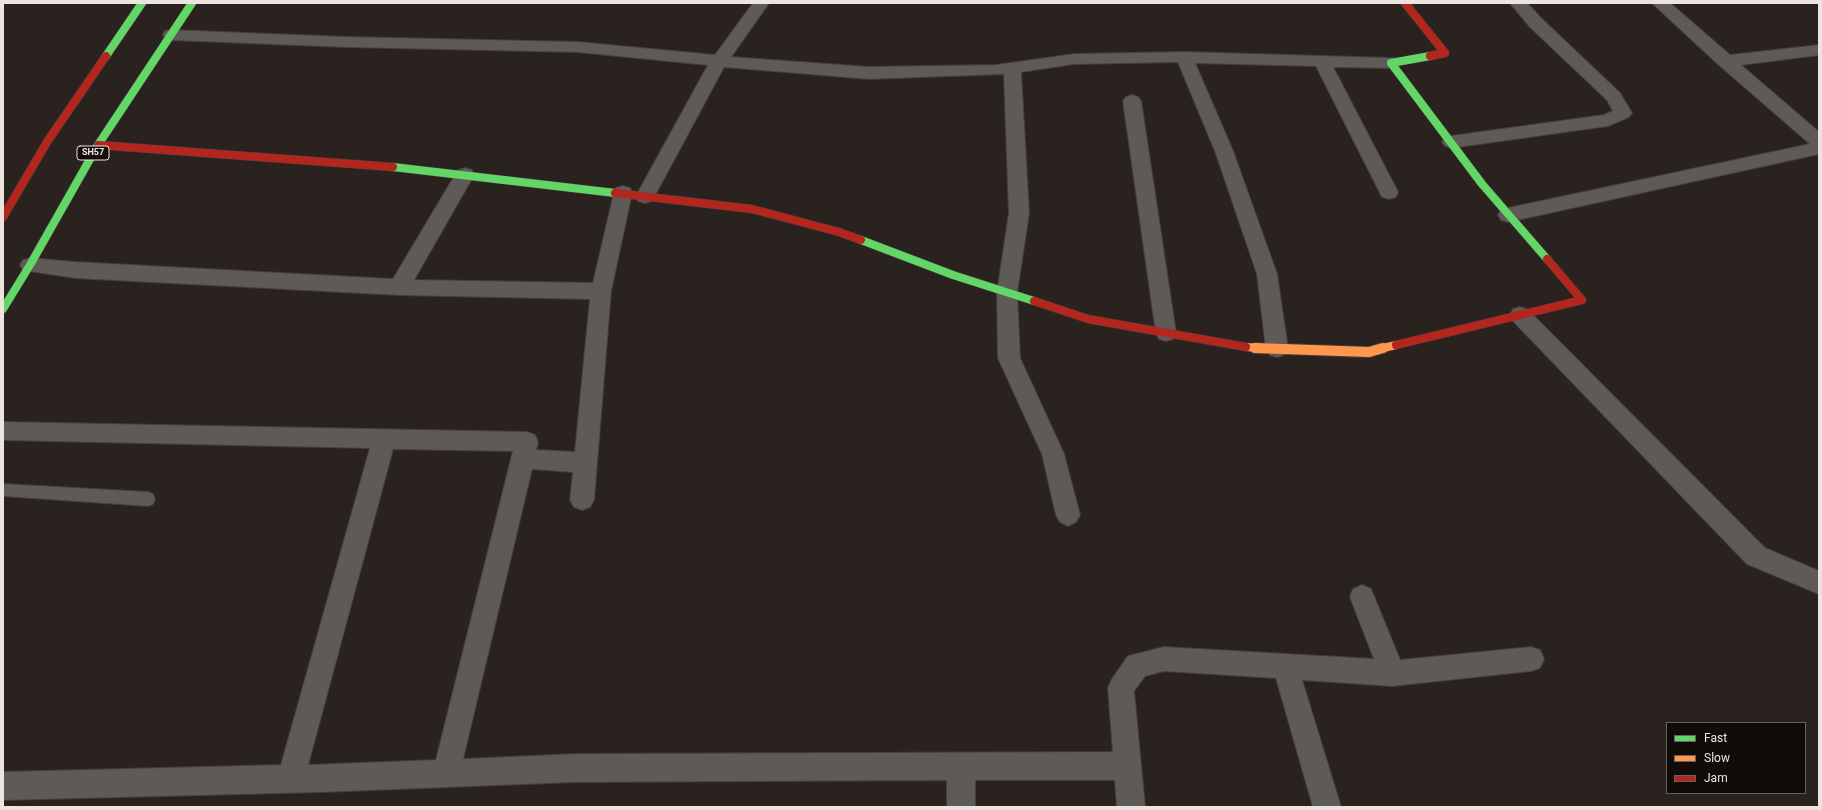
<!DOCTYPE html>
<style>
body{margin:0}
#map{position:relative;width:1822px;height:810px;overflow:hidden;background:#2a221f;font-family:Roboto,sans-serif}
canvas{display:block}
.frame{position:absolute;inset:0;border:4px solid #eee4df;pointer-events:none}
.legend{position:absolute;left:1666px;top:722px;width:140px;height:72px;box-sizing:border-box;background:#120c09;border:1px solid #6a625f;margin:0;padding:5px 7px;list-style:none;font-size:12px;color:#eee4df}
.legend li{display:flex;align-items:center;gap:8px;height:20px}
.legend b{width:20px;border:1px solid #6a625f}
</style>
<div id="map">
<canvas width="1822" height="810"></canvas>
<div class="frame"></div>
<ul class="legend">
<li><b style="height:5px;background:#63d668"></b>Fast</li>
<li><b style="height:5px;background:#ff974d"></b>Slow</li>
<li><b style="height:5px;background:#b3261e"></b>Jam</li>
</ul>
</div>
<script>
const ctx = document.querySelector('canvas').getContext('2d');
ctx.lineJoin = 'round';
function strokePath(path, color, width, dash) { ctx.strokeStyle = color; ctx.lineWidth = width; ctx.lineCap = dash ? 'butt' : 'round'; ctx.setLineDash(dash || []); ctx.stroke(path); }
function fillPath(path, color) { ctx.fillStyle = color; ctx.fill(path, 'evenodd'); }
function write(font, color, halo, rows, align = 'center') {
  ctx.font = font + ' Roboto,sans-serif'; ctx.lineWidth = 3; ctx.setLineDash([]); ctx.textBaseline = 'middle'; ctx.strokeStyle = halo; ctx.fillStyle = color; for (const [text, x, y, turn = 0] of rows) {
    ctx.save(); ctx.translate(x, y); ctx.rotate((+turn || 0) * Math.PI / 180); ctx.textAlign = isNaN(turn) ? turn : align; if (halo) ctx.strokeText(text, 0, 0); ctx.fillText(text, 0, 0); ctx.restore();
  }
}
const lane = new Path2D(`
 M3 484 148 492 153 494 155 499 153 504 148 506 3 496Z`);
const street = new Path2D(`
 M753 3H769L731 57 869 67 996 65 1074 54 1184 52 1391 58 1397 59 1399 63 1397 67 1391 68 1333 67 1398 192 1396 197 1389 199 1382 197 1316 66 1195 63 1233 151 1277 274 1288 349 1284 355 1277 357 1270 355 1266 349 1257 274 1215 151 1178 62 1074 64 1021 72 1029 213 1017 293 1020 358 1064 454 1080 515 1076 522 1068 526 1060 522 1056 515 1042 454 998 358 997 293 1009 213 1004 74 869 79 724 67 652 201 645 203 638 201 636 196 708 65 578 52 347 47 171 40 165 39 163 35 165 31 171 30 347 37 578 42 715 55Z
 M1510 3H1527L1542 19 1620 93 1632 113 1629 117 1608 126 1451 148 1445 146 1442 142 1445 138 1451 136 1604 115 1613 111 1607 100 1530 27Z
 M1652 3H1670L1730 55 1819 45V55L1741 65 1819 132V154L1508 222 1501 220 1498 215 1501 210 1508 208 1810 144 1719 65Z
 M1132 95 1138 97 1141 101 1176 333 1173 339 1166 341 1159 339 1156 333 1123 101 1126 97Z
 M465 168 472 170 474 175 414 280 593 283 614 193 616 188 623 186 630 188 632 193 611 291 594 500 590 507 582 510 574 507 570 500 573 472 532 469 463 759 576 754 1113 752 1108 688 1112 679 1128 656 1164 647 1374 659 1350 597 1353 589 1362 585 1371 589 1400 660 1531 647 1540 650 1544 659 1540 668 1531 671 1392 686 1302 680 1341 807H1313L1276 678 1164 671 1145 676 1134 691 1145 807H1117L1115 780H975V807H947V780L576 782 321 792 3 800V772L281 765 370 448 3 440V422L527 432 535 435 538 442 536 450 575 452 590 299 399 295 75 278 23 270 20 265 23 260 30 258 75 262 393 279 458 170ZM393 449 513 451 436 760 308 765Z
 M1520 307 1527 309 1765 548 1819 571V594L1747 564 1513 321 1510 315 1513 309Z`);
const fast = new Path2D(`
 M106 56 142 3
 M1430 56 1391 63 1482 184 1547 259
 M393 167 615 193
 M861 240 953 275 1034 301
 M3 309 30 265 98 145 192 3`);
const slowFar1 = new Path2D(`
 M1246 347 1276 349
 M1379 349 1396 345`);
const slow = new Path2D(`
 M1255 348 1369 352 1383 348`);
const jam = new Path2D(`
 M1405 3 1445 53 1430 56
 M98 145 393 167
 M615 193 752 209 839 232 861 240
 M3 217 47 142 106 56
 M1034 301 1088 319 1246 347
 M1396 345 1582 300 1547 259`);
const shields = [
 [93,153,32]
];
const shieldNames = [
 ["SH57",93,153]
];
strokePath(lane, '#453e3b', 2);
strokePath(street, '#453e3b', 2);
strokePath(fast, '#453e3b', 9);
strokePath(slowFar1, '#453e3b', 9);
strokePath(slow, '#453e3b', 12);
strokePath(jam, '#453e3b', 9);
fillPath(lane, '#5d5a57');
fillPath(street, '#5d5a57');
strokePath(fast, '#63d668', 8);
strokePath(slowFar1, '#ff974d', 8);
strokePath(slow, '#ff974d', 10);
strokePath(jam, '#b3261e', 8);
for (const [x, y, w] of shields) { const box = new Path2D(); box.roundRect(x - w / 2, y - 7, w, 14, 3); ctx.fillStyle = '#120c09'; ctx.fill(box); strokePath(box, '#eee4df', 1); }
write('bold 9px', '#eee4df', null, shieldNames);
</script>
